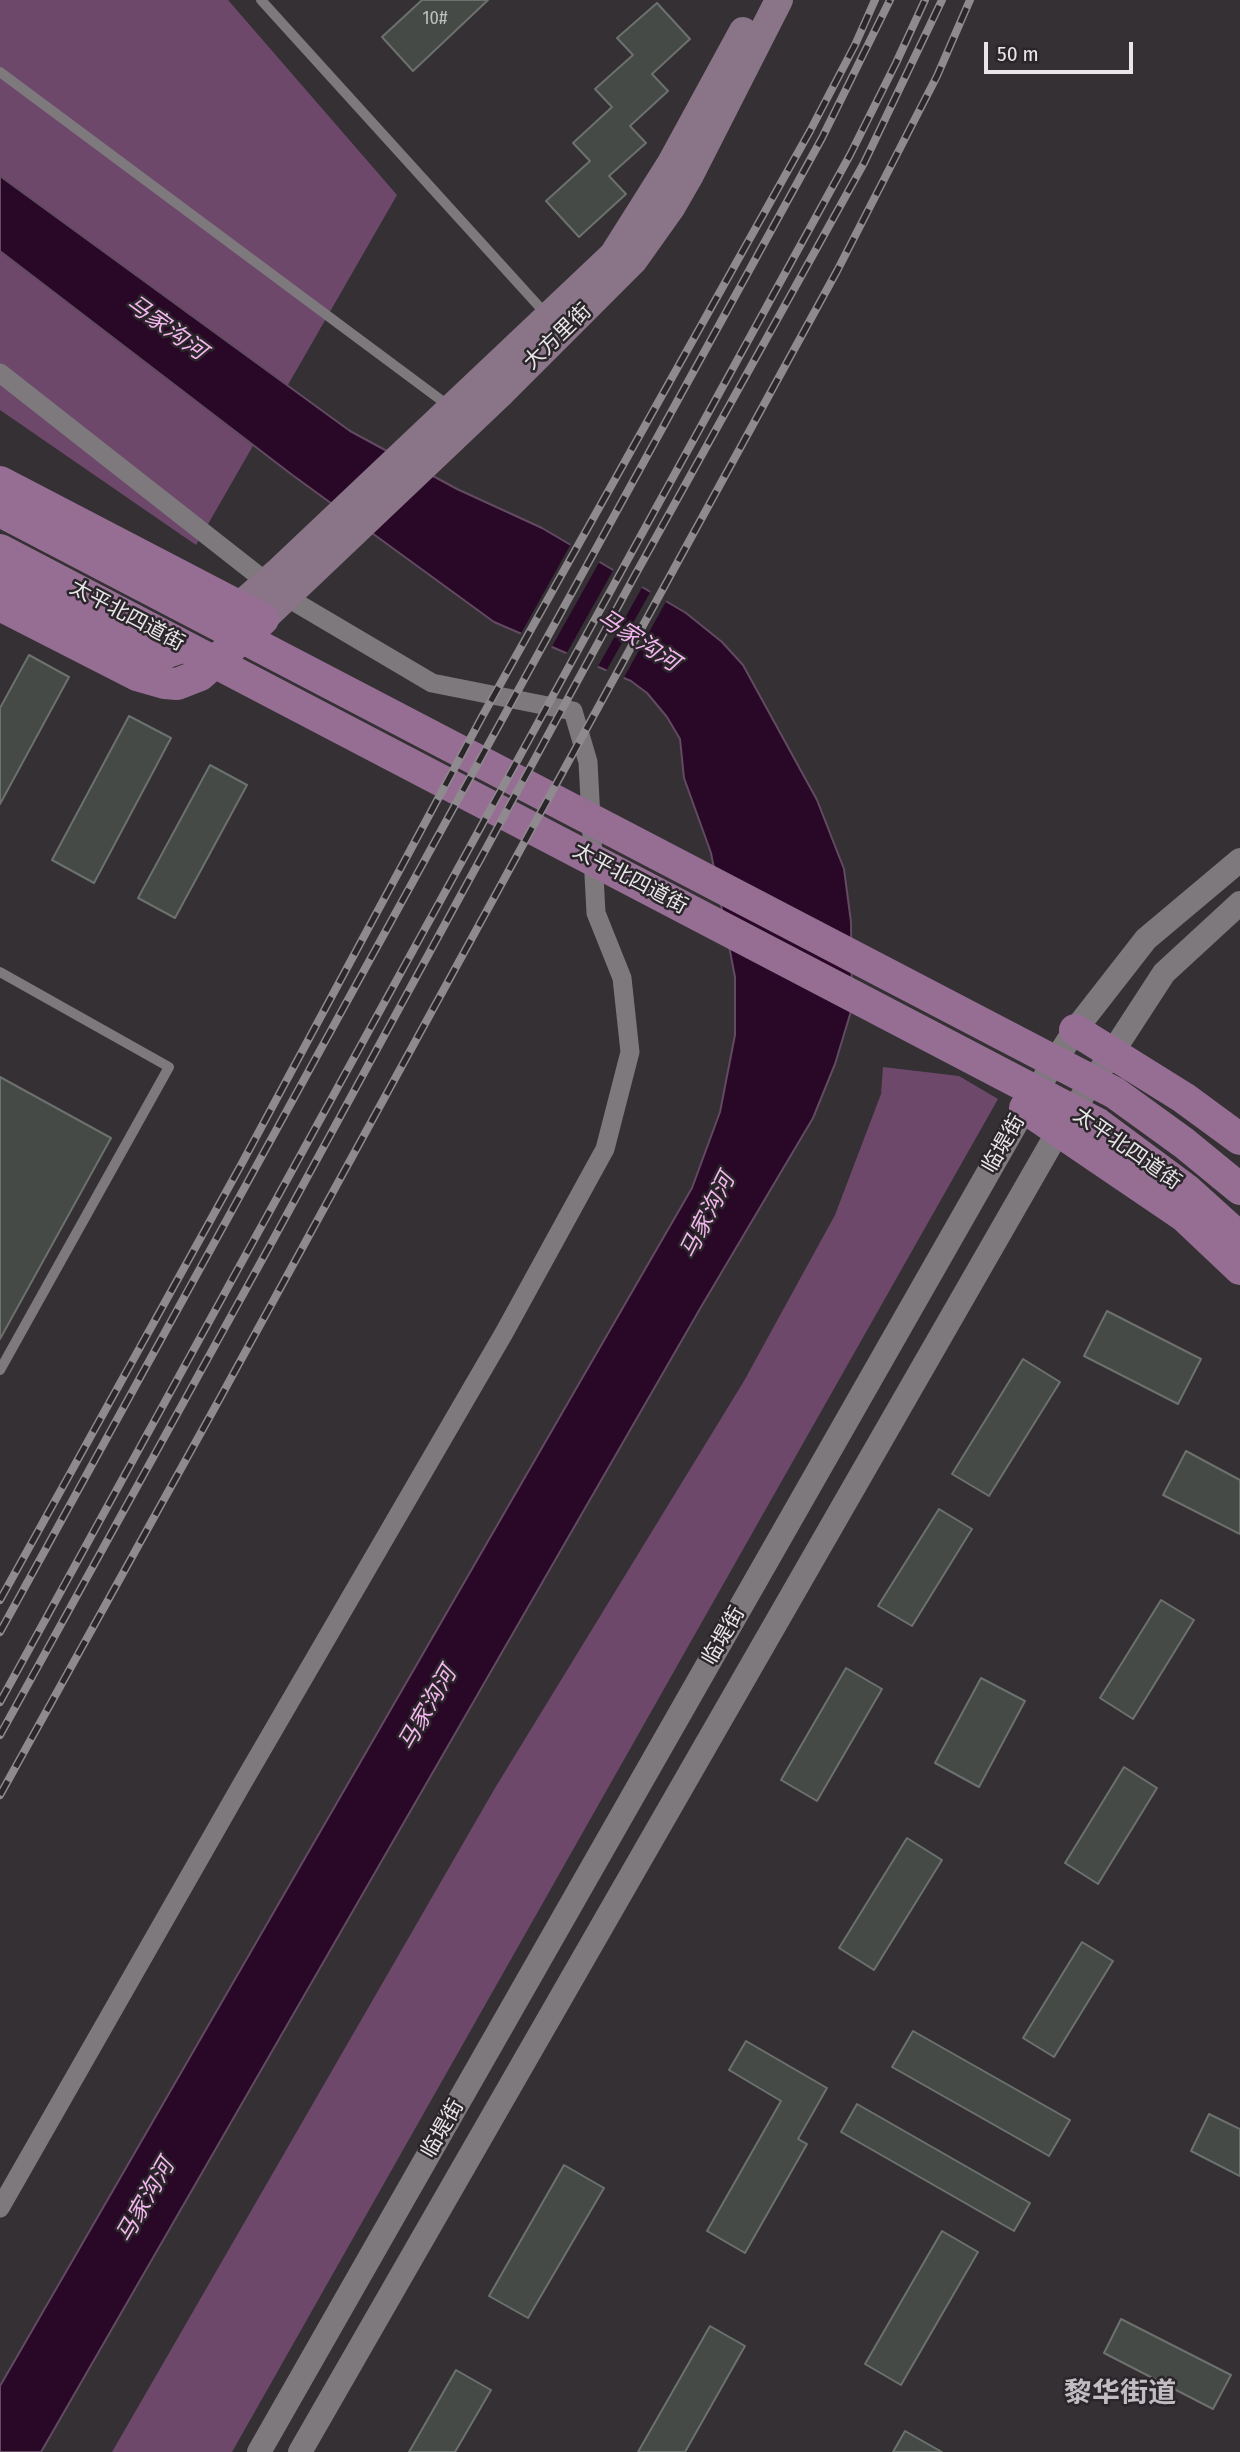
<!DOCTYPE html>
<meta charset="utf-8">
<style>
body{margin:0}
#map{position:relative;width:1240px;height:2452px;overflow:hidden;background:#343034;font-family:"Fira Sans Condensed",sans-serif}
canvas{display:block}
.scale{position:absolute;left:984px;top:42px;width:149px;height:32px;box-sizing:border-box;border:4px solid #e9e6e9;border-top:0;padding-left:9px;font-size:21px;line-height:24px;white-space:nowrap;color:#e9e6e9;-webkit-text-stroke:5px #2a262a;paint-order:stroke}
</style>
<div id="map">
<canvas width="1240" height="2452"></canvas>
<div class="scale">50 m</div>
</div>
<script>
const ctx = document.querySelector('canvas').getContext('2d');
ctx.lineJoin = 'round';
function fillPath(path, color) { ctx.fillStyle = color; ctx.fill(path, 'evenodd'); }
function strokePath(path, color, width, dash) { ctx.strokeStyle = color; ctx.lineWidth = width; ctx.lineCap = dash ? 'butt' : 'round'; ctx.setLineDash(dash || []); ctx.stroke(path); }
function write(font, color, halo, rows, align = 'center') {
  ctx.font = font + ' "Fira Sans Condensed","Noto Sans SC",sans-serif'; ctx.lineWidth = 5; ctx.setLineDash([]); ctx.textBaseline = 'middle'; ctx.strokeStyle = halo; ctx.fillStyle = color; for (const [text, x, y, turn = 0] of rows) {
    ctx.save(); ctx.translate(x, y); ctx.rotate((+turn || 0) * Math.PI / 180); ctx.textAlign = isNaN(turn) ? turn : align; if (halo) ctx.strokeText(text, 0, 0); ctx.fillText(text, 0, 0); ctx.restore();
  }
}
const green = new Path2D(`
 M0 0H228L397 195 196 545 0 410Z
 M883 1067 959 1076 998 1099 232 2452H112L495 1788 744 1381 835 1215 881 1094Z`);
const water = new Path2D(`
 M0 176 350 431 457 489 542 528 686 613 722 642 743 665 817 800 844 869 851 922 852 1008 835 1064 813 1118 701 1307 41 2452H0V2386L692 1188 720 1112 735 1035V977L711 853 684 778 680 739 667 717 647 693 631 681 494 622 291 474 0 251Z`);
const pier = new Path2D(`
 M572 542 601 559 550 650 519 637Z
 M615 567 644 584 596 670 565 656Z
 M652 589 668 598 622 681 605 673Z`);
const building = new Path2D(`
 M422 0H488L413 71 382 37Z
 M657 3 690 39 652 74 668 91 630 126 646 143 609 176 626 194 579 237 546 201 590 161 573 143 612 107 595 89 633 55 617 38Z
 M29 655 69 677 0 804V708Z
 M129 716 171 738 94 883 52 860Z
 M210 765 247 785 175 918 138 898Z
 M0 1077 111 1138 0 1339Z
 M1107 1311 1201 1359 1178 1404 1084 1356Z
 M1023 1359 1060 1382 989 1496 952 1474Z
 M1186 1451 1240 1480V1534L1163 1495Z
 M939 1509 972 1529 912 1626 878 1606Z
 M1161 1600 1194 1620 1133 1719 1100 1698Z
 M846 1668 882 1689 817 1801 781 1780Z
 M981 1678 1025 1701 979 1787 935 1763Z
 M1124 1767 1157 1788 1098 1884 1065 1863Z
 M907 1838 942 1860 874 1970 839 1948Z
 M1082 1942 1113 1961 1054 2057 1023 2038Z
 M913 2031 1070 2120 1049 2156 892 2067Z
 M746 2041 827 2088 798 2139 807 2144 745 2253 707 2231 781 2101 729 2070Z
 M857 2104 1030 2203 1014 2231 841 2132Z
 M1209 2114 1240 2129V2176L1191 2151Z
 M564 2165 604 2188 528 2318 489 2296Z
 M942 2231 978 2252 901 2385 865 2364Z
 M1121 2319 1231 2375 1213 2409 1104 2353Z
 M710 2326 745 2346 685 2452H638Z
 M456 2370 491 2390 455 2452H409Z
 M905 2431 942 2452H893Z`);
const service = new Path2D(`
 M261 0 545 313
 M0 72 449 406
 M0 972 169 1067 0 1370`);
const minor = new Path2D(`
 M0 373 283 595 432 683 573 711 588 762 596 913 622 978 630 1052 605 1149 504 1333 242 1784 0 2208`);
const tertiary = new Path2D(`
 M259 2452 1025 1108 1075 1030 1146 939 1240 860
 M300 2452 1059 1130 1112 1053 1164 973 1240 903`);
const secondary = new Path2D(`
 M240 605 280 570 613 255 671 163 743 31
 M263 619 501 393 634 260 671 208 690 175 779 0`);
const primary = new Path2D(`
 M0 482 263 619 200 675 177 684 165 683 137 675 0 605
 M0 511 1115 1093 1184 1143 1240 1189
 M0 550 1098 1124 1187 1190 1240 1238
 M0 580 121 640 149 651 167 652 179 648
 M1075 1030 1184 1098 1240 1139
 M1025 1108 1184 1216 1240 1269`);
const rail = new Path2D(`
 M0 1600 241 1165 483 715 810 131 855 45 875 0
 M0 1632 822 138 890 0
 M0 1702 850 155 896 63 925 0
 M0 1735 273 1240 634 577 864 163 942 0
 M0 1795 219 1400 837 271 937 76 970 0`);
const numberNames = [
 ["10#",435,19]
];
const streetNames = [
 ["大方里街",558,337,-44],
 ["太平北四道街",127,616,28],
 ["太平北四道街",630,879,28],
 ["临堤街",1004,1144,-60],
 ["太平北四道街",1127,1149,35],
 ["临堤街",724,1636,-60],
 ["临堤街",443,2129,-60]
];
const waterNames = [
 ["马家沟河",166,328,36],
 ["马家沟河",638,641,33],
 ["马家沟河",708,1216,-63],
 ["马家沟河",428,1709,-60],
 ["马家沟河",146,2201,-60]
];
const districtNames = [
 ["黎华街道",1120,2394]
];
fillPath(green, '#6e486b');
fillPath(water, '#280727');
strokePath(water, '#624a61', 2);
fillPath(pier, '#343034');
fillPath(building, '#454a47');
strokePath(building, '#6c716e', 2);
strokePath(service, '#7d797d', 10);
strokePath(minor, '#7d797d', 19);
strokePath(tertiary, '#7d797d', 24);
strokePath(secondary, '#8a7488', 28);
strokePath(primary, '#966e94', 32);
strokePath(rail, '#8e8a8e', 8);
strokePath(rail, '#2a262a', 5, [16]);
write('18px', '#c0bfc0', null, numberNames);
write('21px', '#e9e6e9', '#2a262a', streetNames);
write('italic 23px', '#f5b6f0', '#2a262a', waterNames);
write('bold 28px', '#c2bdc2', '#2a262a', districtNames);
</script>
